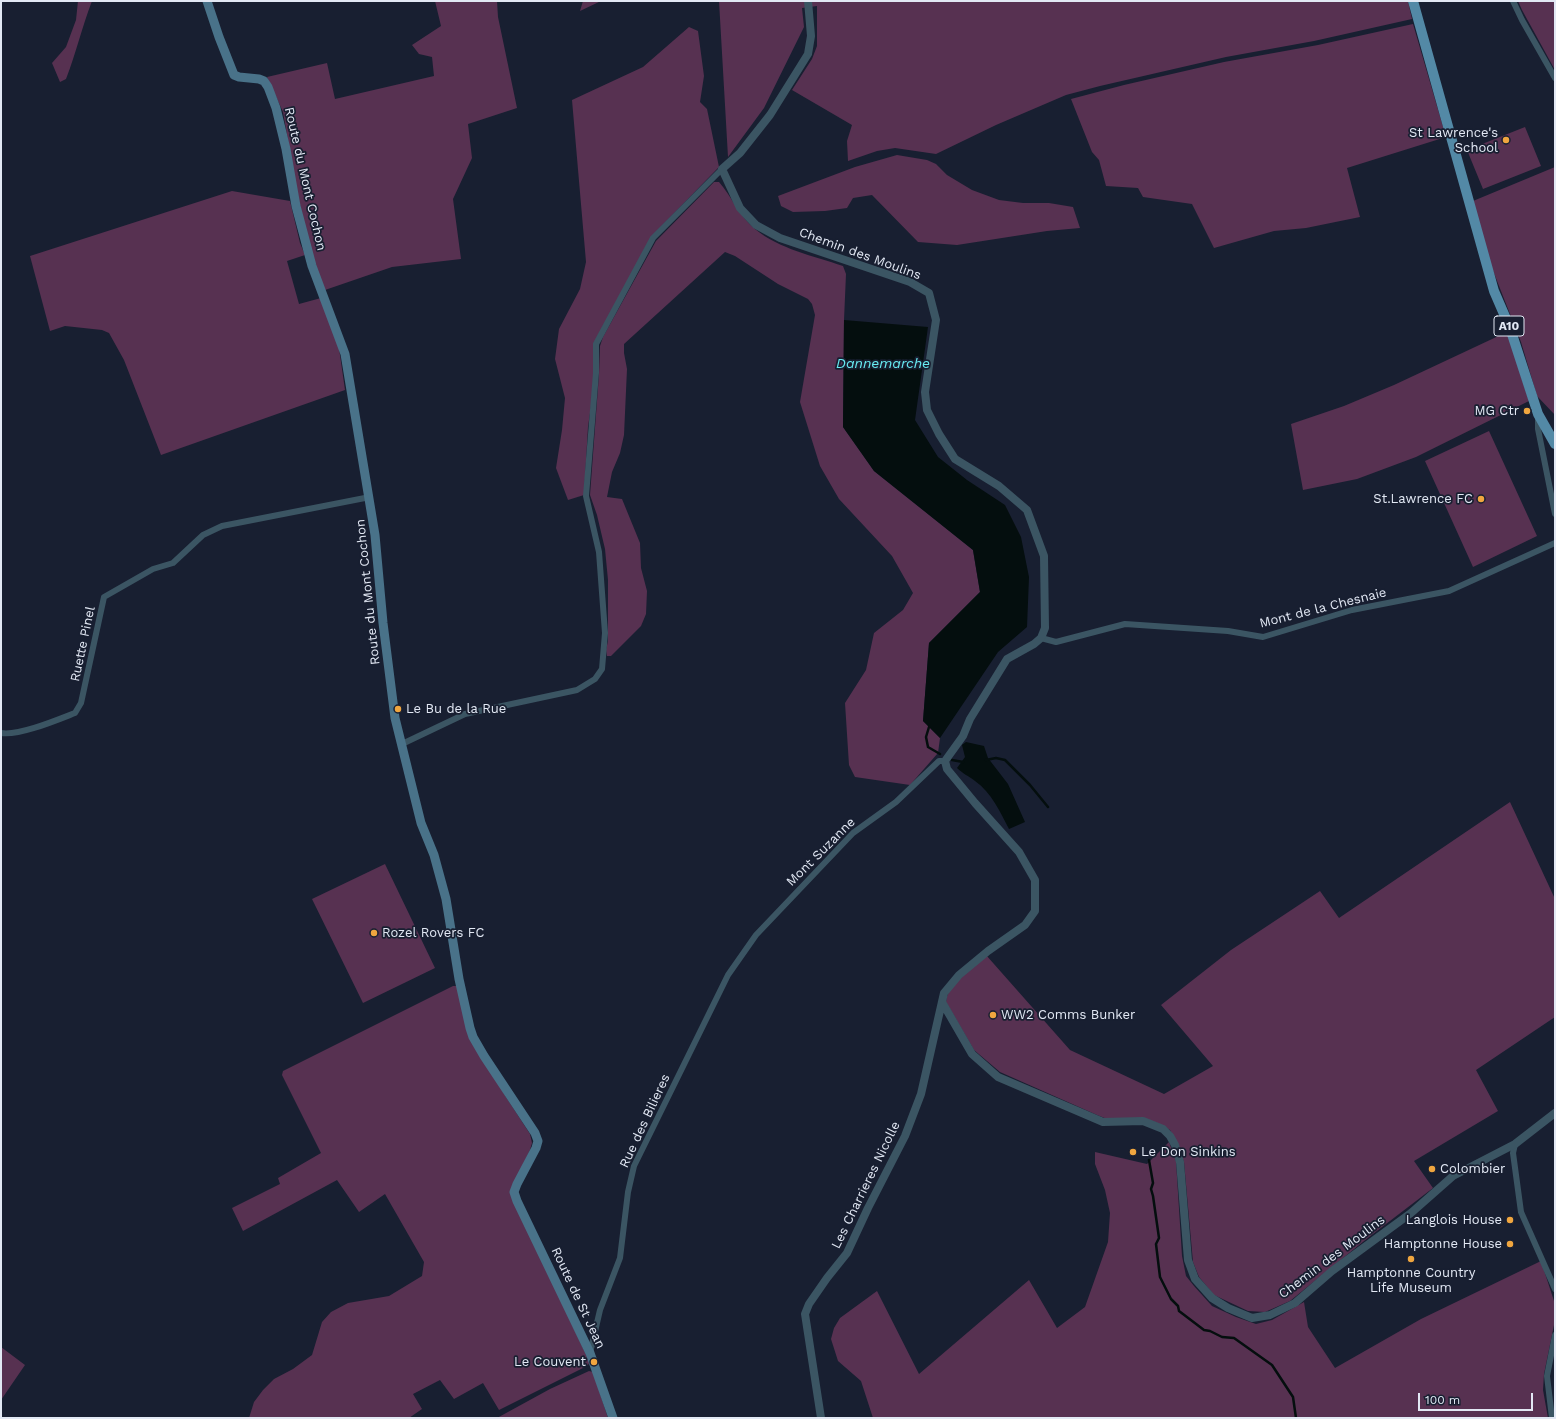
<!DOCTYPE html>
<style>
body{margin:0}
#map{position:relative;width:1556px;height:1419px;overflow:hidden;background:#181f31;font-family:"Work Sans",sans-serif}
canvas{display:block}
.frame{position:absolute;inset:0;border:2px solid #e2e8f4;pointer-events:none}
.scale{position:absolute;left:1418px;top:1393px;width:115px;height:18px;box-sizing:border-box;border:2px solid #e2e8f4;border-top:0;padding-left:5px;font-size:12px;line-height:14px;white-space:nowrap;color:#e2e8f4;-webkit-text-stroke:3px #181f31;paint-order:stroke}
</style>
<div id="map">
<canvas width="1556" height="1419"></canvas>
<div class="frame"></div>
<div class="scale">100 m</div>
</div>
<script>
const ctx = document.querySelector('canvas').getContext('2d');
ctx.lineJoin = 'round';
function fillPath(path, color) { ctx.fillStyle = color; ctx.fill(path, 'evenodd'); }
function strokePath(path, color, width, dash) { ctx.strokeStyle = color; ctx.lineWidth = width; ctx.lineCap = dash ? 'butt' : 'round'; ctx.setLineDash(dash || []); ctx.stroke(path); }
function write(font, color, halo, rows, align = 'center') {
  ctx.font = font + ' "Work Sans",sans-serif'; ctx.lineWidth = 3.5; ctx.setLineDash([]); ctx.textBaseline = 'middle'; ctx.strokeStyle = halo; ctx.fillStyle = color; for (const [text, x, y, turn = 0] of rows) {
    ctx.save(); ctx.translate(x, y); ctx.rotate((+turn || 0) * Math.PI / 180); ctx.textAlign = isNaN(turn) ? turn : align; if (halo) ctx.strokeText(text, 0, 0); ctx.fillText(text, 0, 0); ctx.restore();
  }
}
const green = new Path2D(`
 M78 1H92C82 27 76 53 66 79L60 82 52 63 66 47 76 20Z
 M435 1H497L498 17 517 108 468 124 472 158 453 199 461 259 392 267 325 290 312 256 298 197 283 112 267 77 327 63 335 99 434 76 432 57 419 54 412 45 441 26Z
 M583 1H601L580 11Z
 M719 1H1408L1412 19 1314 41 1226 57 1100 86 1066 95 996 125 936 154 895 148 877 151 848 161 847 141 852 125 792 90 812 59 817 46V6L802 8 804 27 764 108 728 157Z
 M1518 1H1555V70L1522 10Z
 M1413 24 1446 137 1347 168 1360 217 1306 228 1274 231 1214 248 1192 204 1143 197 1138 188 1106 186 1099 160 1092 152 1071 99 1124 85 1224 62 1318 45Z
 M689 27 698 31 704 76 700 102 707 109 719 167 651 237 594 343 593 392 588 427 584 495 568 500 556 468 562 430 565 398 555 359 559 329 580 289 586 262 572 100 643 67Z
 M1525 127 1541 166 1483 189 1467 150Z
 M897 155 927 160 936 164 947 175 972 190 999 200 1023 203H1049L1073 207 1080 228 1047 231 957 245 918 242 872 195 853 198 847 208 825 211 793 212 781 206 778 196 855 167Z
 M1555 167V415L1537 396 1521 342 1490 263 1473 201Z
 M714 182H719C732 197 739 216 755 229 779 249 814 256 843 266L846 274 844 320 843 427 874 471 973 550 980 592 929 643 923 721 940 738 938 753 910 785 855 777 849 765 845 703 866 670 874 633 903 610 913 593 892 556 839 499 820 466 800 402 815 315 812 304 808 299 778 284 735 256 725 252 624 344V353L627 369 624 435 620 453 612 472 607 497 622 499 640 543 641 568 647 591 646 614 641 626 611 656H607L606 650 608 641V580L605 549 597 515 590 495 599 374 600 346 603 337 656 241Z
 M232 191 290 201 300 243 305 255 287 261 299 304 321 298 339 348 345 390 161 455 124 360 109 333 102 330 65 326 50 331 30 256Z
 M1507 332 1529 401 1416 457 1357 479 1303 490 1291 424 1344 406 1394 385Z
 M1489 431 1537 536 1473 567 1425 461Z
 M1510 802 1555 899V1017L1476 1070 1498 1111 1414 1161 1433 1188 1369 1237 1290 1301 1265 1312 1248 1311 1214 1295 1199 1277 1193 1262 1184 1162 1177 1143 1170 1130 1155 1122 1107 1119 1097 1115 1000 1072 974 1050 946 1002C947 985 973 966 986 955L1070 1050 1164 1094 1213 1066 1161 1005 1231 950 1320 891 1339 918Z
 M385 864 435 968 363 1003 312 899Z
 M453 986H457L468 1031 506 1097 530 1134 532 1143 530 1150 512 1188 524 1222 590 1363 585 1367 499 1410 483 1383 454 1399 440 1380 413 1394 422 1409 409 1418H249L254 1402 263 1390 274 1379 293 1369 312 1355 322 1322 331 1312 348 1303 389 1296 422 1276 424 1262 385 1194 359 1212 337 1180 243 1231 232 1208 280 1184 278 1178 321 1153 282 1075 283 1071Z
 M1169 1142 1176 1161 1182 1256 1186 1276 1194 1286 1212 1306 1236 1317 1256 1324 1272 1320 1304 1302 1308 1327 1335 1368 1421 1319 1541 1261 1554 1301V1325L1544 1374 1543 1390 1548 1418H873L861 1381 838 1361 831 1339 834 1328 840 1318 877 1291 919 1374 1029 1280 1057 1328 1085 1307 1108 1242 1110 1213 1105 1190 1095 1164V1152L1147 1164Z
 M1 1347 25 1365 1 1400Z
 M589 1371 593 1372 608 1418H497L550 1389Z`);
const water = new Path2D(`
 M844 320 928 327 915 420 938 457 967 480 1005 505 1021 537 1029 577 1027 627 998 652 940 738 923 721 929 643 980 592 973 550 874 471 843 427Z
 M966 742 984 746 988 758 1008 784 1025 822 1009 829C1000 812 992 793 975 781 969 776 963 774 957 768L965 757 962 745Z`);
const stream = new Path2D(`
 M929 727 926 737 928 747 940 754
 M952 760 963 762
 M986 760 996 758 1005 760 1030 785 1048 807
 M1149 1160 1153 1183 1151 1189 1153 1196 1159 1238 1156 1244 1160 1277 1171 1299 1178 1306 1179 1311 1204 1330 1210 1331 1222 1337 1234 1338 1272 1365 1293 1397 1296 1418`);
const minor = new Path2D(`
 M1513 1 1522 20 1555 78
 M1538 416V429L1555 514
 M1041 638 1056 642 1125 624 1228 631 1263 637 1352 610 1449 591 1555 543
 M1 733C19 736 57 720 75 713L81 703 104 597 153 569 173 563 203 535 222 526 370 497
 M402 744 465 714 577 690 595 679 602 669 605 633 599 552 586 496 596 373V344L653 238 722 169
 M1515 1144 1513 1153 1521 1212 1555 1289
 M590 1353 600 1310 620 1258 628 1192 634 1166 728 975 756 935 853 833 896 802 939 761H945
 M1552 1418 1547 1376 1555 1335`);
const tertiary = new Path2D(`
 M808 1 811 36 808 54 770 115 740 153 722 169 740 208 756 225 780 238 910 282 929 293 936 320 925 392 927 410 939 434 955 459 999 486 1027 510 1044 556 1045 628 1041 638 1034 644 1007 659 970 719 963 736 945 761 947 769 975 803 1019 852 1035 880V911L1025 925 988 951 959 975 944 993 921 1094 905 1136 868 1208 847 1253 827 1278 809 1304 805 1314 821 1418
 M942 1002 972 1054 998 1077 1103 1122 1143 1121 1163 1129 1170 1136 1175 1145 1180 1162 1188 1260 1195 1279 1212 1298 1228 1308 1252 1318 1270 1315 1295 1303 1332 1271 1411 1213 1453 1176 1515 1144 1555 1113`);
const secondary = new Path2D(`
 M207 1 219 37 234 75 239 77 259 79 264 81 268 87 276 108 286 149 296 206 312 266 345 354 375 535 383 623 395 718 421 823 434 855 446 899 459 979 470 1028 473 1037 484 1056 535 1133 538 1141 536 1148 517 1184 514 1192 517 1201 590 1353 613 1418`);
const primary = new Path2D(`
 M1413 1 1494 291 1510 328 1538 414 1555 444`);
const markers = [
 [1506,140,4,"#f0a63f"],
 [1527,411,4,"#f0a63f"],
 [1481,499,4,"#f0a63f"],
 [398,709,4,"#f0a63f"],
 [374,933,4,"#f0a63f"],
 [993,1015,4,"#f0a63f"],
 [1133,1152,4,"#f0a63f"],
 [1432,1169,4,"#f0a63f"],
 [1510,1220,4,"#f0a63f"],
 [1510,1244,4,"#f0a63f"],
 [1411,1259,4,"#f0a63f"],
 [594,1362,4,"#f0a63f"]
];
const shields = [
 [1509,326,30]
];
const shieldNames = [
 ["A10",1509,326]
];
const poiNames = [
 ["St Lawrence's",1498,133],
 ["School",1498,148],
 ["MG Ctr",1519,411],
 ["St.Lawrence FC",1473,499],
 ["Le Bu de la Rue",406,709,"left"],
 ["Rozel Rovers FC",382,933,"left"],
 ["WW2 Comms Bunker",1001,1015,"left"],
 ["Le Don Sinkins",1141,1152,"left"],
 ["Colombier",1440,1169,"left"],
 ["Langlois House",1502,1220],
 ["Hamptonne House",1502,1244],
 ["Hamptonne Country",1411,1273,"center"],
 ["Life Museum",1411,1288,"center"],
 ["Le Couvent",586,1362]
];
const streetNames = [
 ["Route du Mont Cochon",305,179,77],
 ["Chemin des Moulins",860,254,20],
 ["Route du Mont Cochon",368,592,-96],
 ["Mont de la Chesnaie",1323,608,-14],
 ["Ruette Pinel",83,644,-78],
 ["Mont Suzanne",821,852,-45],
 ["Rue des Bilieres",645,1121,-65],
 ["Les Charrieres Nicolle",866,1185,-64],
 ["Chemin des Moulins",1332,1257,-37],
 ["Route de St Jean",578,1298,65]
];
const waterNames = [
 ["Dannemarche",883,364]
];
fillPath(green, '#573151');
fillPath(water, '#040e0e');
strokePath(stream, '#040e0e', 2.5);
strokePath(minor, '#3b5563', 6);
strokePath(tertiary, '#3b5563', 8);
strokePath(secondary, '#497289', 9);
strokePath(primary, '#5389a6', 10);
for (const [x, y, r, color] of markers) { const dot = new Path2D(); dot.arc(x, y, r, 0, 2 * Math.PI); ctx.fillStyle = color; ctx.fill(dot); strokePath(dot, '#181f31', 1.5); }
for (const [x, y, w] of shields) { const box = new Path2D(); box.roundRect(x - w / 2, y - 10, w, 20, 3); ctx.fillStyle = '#181f31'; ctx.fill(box); strokePath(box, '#e2e8f4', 1); }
write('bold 12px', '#e2e8f4', null, shieldNames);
write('13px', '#e2e8f4', '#181f31', poiNames, 'right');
write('13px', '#e2e8f4', '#181f31', streetNames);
write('italic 14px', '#68ebf3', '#181f31', waterNames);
</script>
